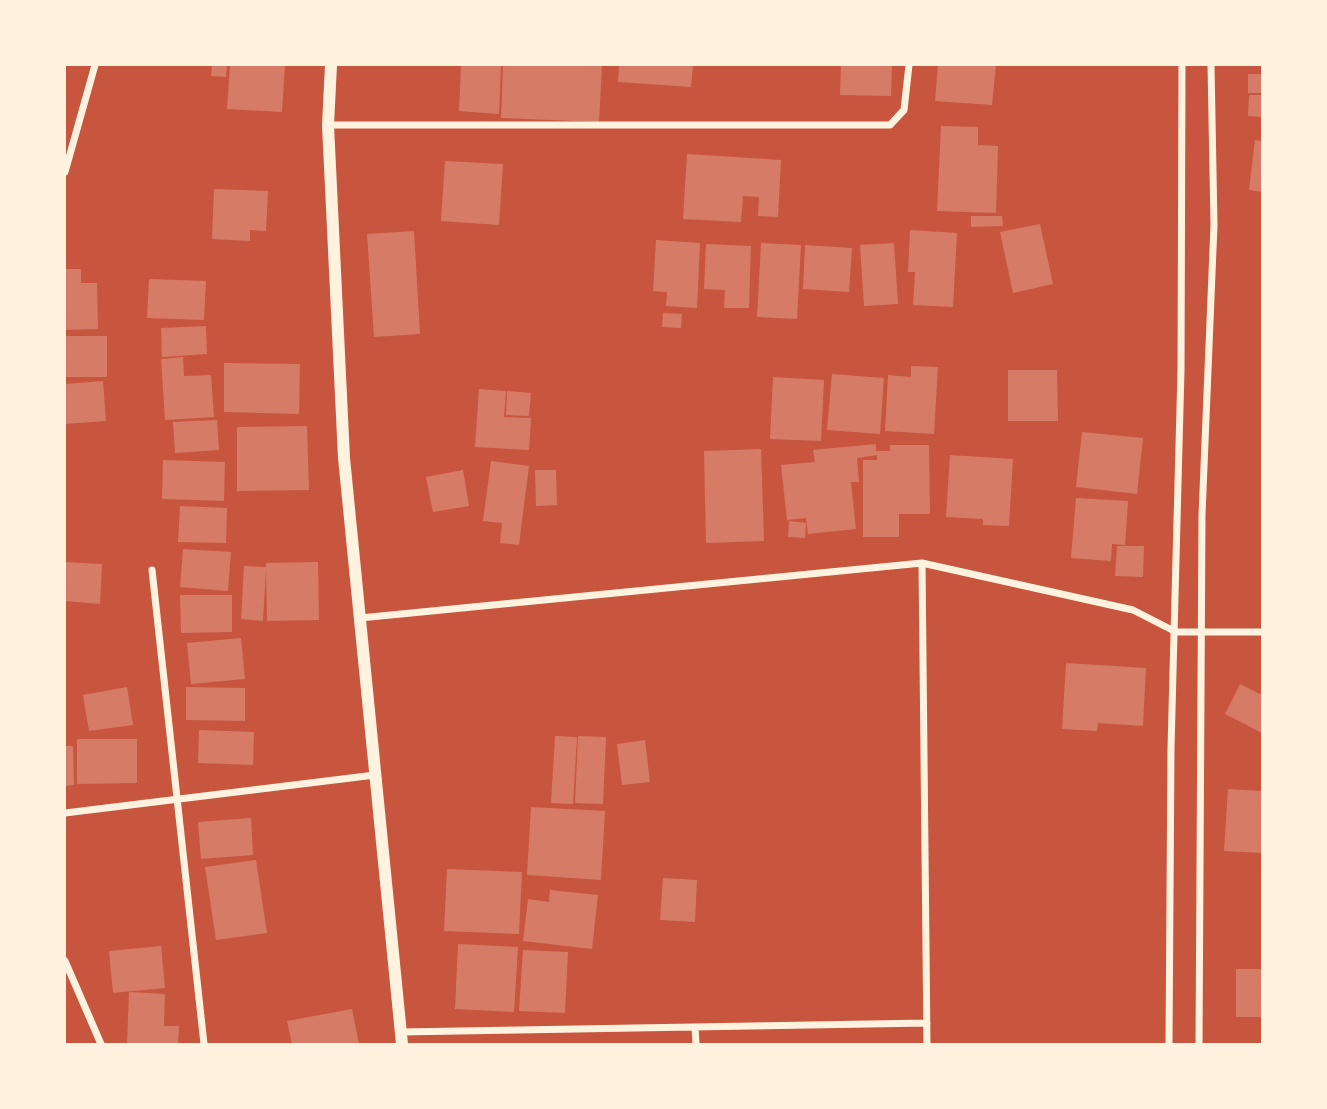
<!DOCTYPE html>
<style>
body{margin:0}
#map{position:relative;width:1327px;height:1109px;overflow:hidden;background:#c8553d;font-family:Arial,sans-serif}
canvas{display:block}
.frame{position:absolute;inset:0;border:66px solid #fff3e0;pointer-events:none}
</style>
<div id="map">
<canvas width="1327" height="1109"></canvas>
<div class="frame"></div>
</div>
<script>
const ctx = document.querySelector('canvas').getContext('2d');
ctx.lineJoin = 'round';
function fillPath(path, color) { ctx.fillStyle = color; ctx.fill(path, 'evenodd'); }
function strokePath(path, color, width, dash) { ctx.strokeStyle = color; ctx.lineWidth = width; ctx.lineCap = dash ? 'butt' : 'round'; ctx.setLineDash(dash || []); ctx.stroke(path); }
const building = new Path2D(`
 M212 65H227L226 77 211 76Z
 M230 65H285L282 112 227 109Z
 M461 65H501L499 114 459 111Z
 M503 65H602L599 122 501 118Z
 M619 65H693L691 87 618 82Z
 M841 65H892L891 96 840 95Z
 M938 65H996L992 105 935 101Z
 M1248 74H1262V93H1248Z
 M1249 95H1262V117L1248 116Z
 M941 126 978 127V145L998 146 996 213 937 211Z
 M1255 140 1262 141V192L1249 190Z
 M687 154 781 160 778 217 758 216 759 197 743 196 741 222 683 219Z
 M445 161 503 164 499 225 441 221Z
 M214 189 268 191 266 231 250 230V241L212 239Z
 M971 216H1002L1003 226 971 227Z
 M1040 224 1053 284 1013 293 1000 232Z
 M910 230 957 233 953 307 913 305 915 272H908Z
 M414 231 420 334 374 337 367 234Z
 M656 240 700 243 697 308 666 306 667 292 653 291Z
 M761 243 801 245 797 319 757 317Z
 M894 243 898 304 864 306 860 245Z
 M706 244 751 246 749 308H724L725 290 704 289Z
 M805 245 852 248 849 292 803 289Z
 M65 269H81V283H97L98 329 65 330Z
 M149 279 206 281 204 320 147 318Z
 M663 313 682 314 681 328 662 327Z
 M206 326 207 354 162 357 161 328Z
 M65 336H107V377H65Z
 M183 357 184 376 211 375 214 417 165 420 161 359Z
 M224 363 300 364 299 414 224 412Z
 M911 366 938 367 934 434 885 431 888 375 911 377Z
 M1008 370H1057L1058 421H1008Z
 M832 374 884 378 880 434 827 430Z
 M773 377 824 380 821 441 770 439Z
 M103 381 106 421 65 424V384Z
 M479 389 506 391 504 417 531 418 529 450 475 447Z
 M507 391 531 393 529 416 506 415Z
 M217 420 219 450 175 453 173 422Z
 M307 426 309 490 237 491V427Z
 M1082 432 1143 438 1137 494 1076 487Z
 M876 444V451H890V445H929L930 514H899V537H863V460H877V455L857 458 859 482H851L856 529 808 534 806 518 787 520 781 465 815 462 813 450Z
 M761 449 764 541 706 543 704 451Z
 M950 455 1013 459 1009 526 983 525V519L946 517Z
 M163 460 225 462 224 501 162 499Z
 M491 461 529 466 519 545 500 543 502 523 483 521Z
 M463 470 469 506 433 512 426 477Z
 M535 470H556L557 505 536 506Z
 M1076 498 1128 501 1125 545 1112 544 1111 561 1071 558Z
 M180 506 227 508 226 543 178 542Z
 M789 521 806 523 805 538 788 537Z
 M1117 546H1144L1143 577 1115 576Z
 M183 549 231 552 228 591 180 587Z
 M65 562 102 564 100 604 65 601Z
 M318 562 319 620 267 621 266 569 263 621 241 619 244 566 266 567V563Z
 M180 595H232V632L181 633Z
 M241 638 245 679 191 684 187 643Z
 M1066 663 1146 668 1143 726 1098 723 1097 731 1062 729Z
 M1240 684 1262 695V733L1225 714Z
 M127 687 133 725 89 731 83 695Z
 M186 687 245 688V721L186 720Z
 M199 730 254 732 253 765 198 763Z
 M555 736 577 737 573 804 551 803Z
 M578 736 606 737 603 804 575 803Z
 M77 739H137V783L77 784Z
 M645 740 650 782 622 785 617 744Z
 M65 746H73L74 785 65 786Z
 M1228 789 1262 791V853L1224 851Z
 M531 807 605 811 601 880 527 875Z
 M251 818 253 855 201 859 198 822Z
 M256 860 267 933 216 940 205 867Z
 M447 869 522 872 519 934 444 931Z
 M663 878 697 880 695 922 660 920Z
 M550 890 598 895 592 949 523 941 528 899 549 902Z
 M458 944 518 947 514 1012 455 1009Z
 M161 946 165 988 113 993 109 951Z
 M523 950 568 952 565 1013 519 1011Z
 M1236 969H1262V1017H1236Z
 M129 992 165 994 164 1026H179L178 1044H127Z
 M352 1009 359 1044H292L287 1021Z`);
const minor = new Path2D(`
 M328 125H890L904 110 909 65
 M65 172 95 65
 M922 563 927 1044
 M152 570 204 1044
 M360 618 922 563 1133 610 1176 632H1262
 M65 813 375 775
 M65 961 101 1044
 M695 1027 696 1044
 M401 1032 927 1023
 M1169 1044 1171 748 1181 370 1182 65
 M1199 1044 1202 515 1214 225 1211 65`);
const tertiary = new Path2D(`
 M331 65 328 125 344 458 402 1044`);
fillPath(building, '#d67c66');
strokePath(minor, '#fff3e0', 7);
strokePath(tertiary, '#fff3e0', 12);
</script>
